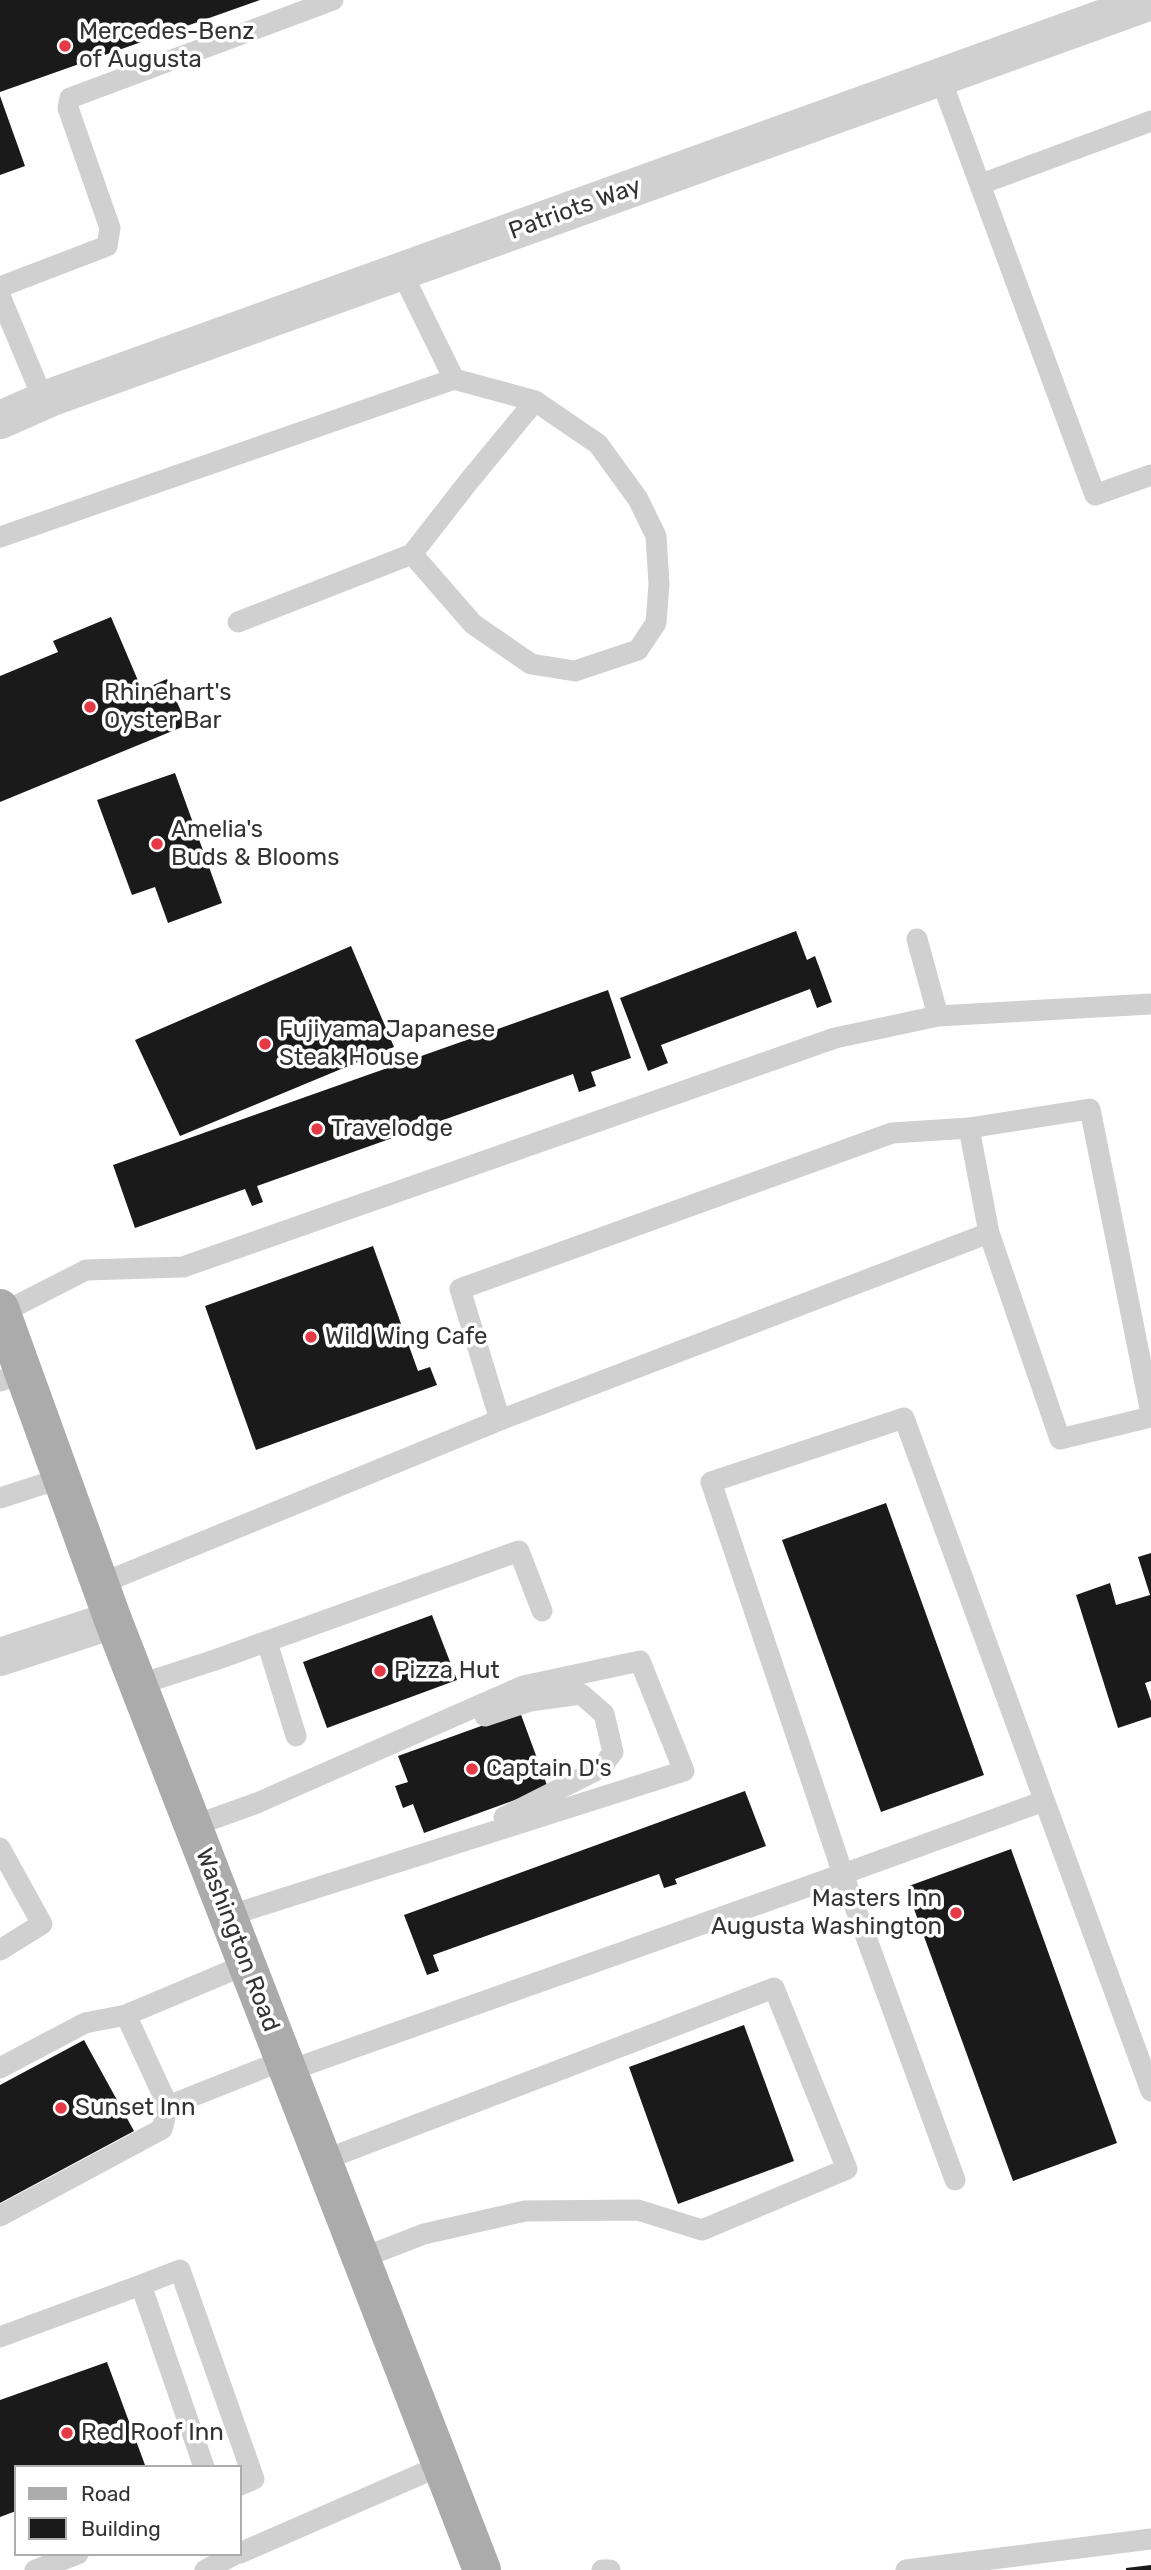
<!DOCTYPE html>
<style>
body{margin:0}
#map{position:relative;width:1151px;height:2570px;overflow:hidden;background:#fff;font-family:Rubik,sans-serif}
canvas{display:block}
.legend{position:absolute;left:14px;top:2465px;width:228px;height:91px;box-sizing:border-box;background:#fff;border:2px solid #adadad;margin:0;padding:9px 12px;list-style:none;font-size:21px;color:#333}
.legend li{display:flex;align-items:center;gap:14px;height:35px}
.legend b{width:35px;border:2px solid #adadad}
</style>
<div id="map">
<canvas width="1151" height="2570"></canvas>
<ul class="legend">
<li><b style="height:9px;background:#ababab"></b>Road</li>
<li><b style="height:19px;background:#1a1a1a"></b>Building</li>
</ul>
</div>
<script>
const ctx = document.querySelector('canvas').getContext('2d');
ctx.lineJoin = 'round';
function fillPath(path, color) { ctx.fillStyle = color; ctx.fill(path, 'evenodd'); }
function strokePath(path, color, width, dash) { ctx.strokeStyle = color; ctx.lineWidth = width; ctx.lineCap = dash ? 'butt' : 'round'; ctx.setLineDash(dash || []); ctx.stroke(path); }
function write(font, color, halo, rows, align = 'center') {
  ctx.font = font + ' Rubik,sans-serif'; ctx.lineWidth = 7; ctx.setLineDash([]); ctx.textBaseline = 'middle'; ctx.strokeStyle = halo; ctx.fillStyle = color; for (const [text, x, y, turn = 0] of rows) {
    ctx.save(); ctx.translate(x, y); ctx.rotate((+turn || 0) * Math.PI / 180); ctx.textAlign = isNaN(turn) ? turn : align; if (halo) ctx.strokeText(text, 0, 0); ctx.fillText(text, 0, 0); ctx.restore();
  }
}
const building = new Path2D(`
 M0 0H260L0 92Z
 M0 96 25 166 0 175Z
 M111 617 142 690 167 679 187 725 0 802V676L58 652 53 641Z
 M175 773 222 903 168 923 155 887 132 895 97 800Z
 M796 931 807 960 815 956 832 1002 817 1008 810 989 661 1045 668 1063 648 1071 620 998Z
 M351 946 394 1047 180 1136 135 1040Z
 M608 990 631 1058 591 1072 596 1086 579 1092 573 1074 257 1186 263 1202 252 1206 245 1189 135 1228 113 1165Z
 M373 1246 418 1371 430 1367 437 1385 256 1450 205 1306Z
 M886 1503 984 1775 881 1812 782 1540Z
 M1151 1553V1681L1145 1683 1151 1701V1717L1118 1728 1076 1595 1110 1583 1116 1605 1150 1595 1138 1557Z
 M432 1615 457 1680 327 1728 303 1662Z
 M520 1712 548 1788 424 1833 413 1804 403 1808 395 1786 408 1782 398 1756Z
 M745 1791 766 1846 675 1879 677 1884 664 1888 659 1874 433 1955 439 1971 427 1975 404 1915Z
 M1011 1849 1117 2143 1013 2181 906 1887Z
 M744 2025 794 2161 678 2204 629 2067Z
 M84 2040 134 2131 0 2203V2085Z
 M107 2362 145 2465 139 2467H16V2511L0 2517V2400Z
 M1151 2565V2570H1126V2568Z`);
const lane = new Path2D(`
 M940 77 1095 495 1151 475
 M981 184 1151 121
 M0 287 107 246 110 228 68 108 70 98 333 0
 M0 296 44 401
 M0 537 454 379 401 271
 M412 554 469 481 535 401
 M238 622 412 554 473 624 531 664 575 671 638 650 656 623 659 584 656 536 638 499 598 444 535 401 454 379
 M938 1016 1151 1004
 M969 1128 989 1233
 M2 1313 86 1270 183 1267 835 1038 938 1016 917 939
 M0 1381 23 1373
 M500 1420 460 1289 892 1133 969 1128 1090 1109 1151 1413
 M0 1498 62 1478
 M100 1584 500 1420 989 1233 1060 1439 1151 1417
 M267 1642 296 1736
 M138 1685 215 1660 519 1551 542 1611
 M485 1716 530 1701 581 1694 604 1714 613 1752 601 1768 504 1817
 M193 1826 257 1803 523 1686 640 1661 684 1771 228 1916
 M0 1848 42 1924 0 1950
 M126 2015 168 2106
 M0 2068 85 2023 126 2015 247 1964
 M288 2071 843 1874 711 1482 904 1418 1151 2091
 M324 2160 774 1988 847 2169 702 2230 638 2210 525 2211 424 2234 362 2258
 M955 2180 843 1874 1044 1801
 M0 2216 162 2129 168 2106 284 2060
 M141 2285 180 2270 254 2479 240 2485
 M0 2337 141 2285 204 2467
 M240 2553 442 2465
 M35 2570 78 2554
 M205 2570 236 2554
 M602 2570H610
 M906 2570 1151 2539`);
const street = new Path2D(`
 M0 420 52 397 1151 1
 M0 1657 113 1620`);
const primary = new Path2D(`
 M0 1308 113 1620 482 2570`);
const markers = [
 [65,46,7,"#e63946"],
 [90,707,7,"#e63946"],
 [157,844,7,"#e63946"],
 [265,1044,7,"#e63946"],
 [317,1129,7,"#e63946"],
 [311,1337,7,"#e63946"],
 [380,1671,7,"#e63946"],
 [472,1769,7,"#e63946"],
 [956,1913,7,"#e63946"],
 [61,2108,7,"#e63946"],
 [67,2433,7,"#e63946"]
];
const poiNames = [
 ["Mercedes-Benz",79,32],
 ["of Augusta",79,60],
 ["Rhinehart's",104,693],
 ["Oyster Bar",104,721],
 ["Amelia's",171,830],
 ["Buds & Blooms",171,858],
 ["Fujiyama Japanese",279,1030],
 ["Steak House",279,1058],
 ["Travelodge",331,1129],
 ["Wild Wing Cafe",325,1337],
 ["Pizza Hut",394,1671],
 ["Captain D's",486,1769],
 ["Masters Inn",942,1899,"right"],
 ["Augusta Washington",942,1927,"right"],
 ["Sunset Inn",75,2108],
 ["Red Roof Inn",81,2433]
];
const streetNames = [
 ["Patriots Way",575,209,-20],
 ["Washington Road",237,1940,69]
];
fillPath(building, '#1a1a1a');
strokePath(lane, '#d0d0d0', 21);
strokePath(street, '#d0d0d0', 38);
strokePath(primary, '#ababab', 38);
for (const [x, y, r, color] of markers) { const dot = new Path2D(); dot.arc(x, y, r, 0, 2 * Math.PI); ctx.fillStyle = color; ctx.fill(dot); strokePath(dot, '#fff', 2.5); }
write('24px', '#333', '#fff', poiNames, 'left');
write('24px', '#333', '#fff', streetNames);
</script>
